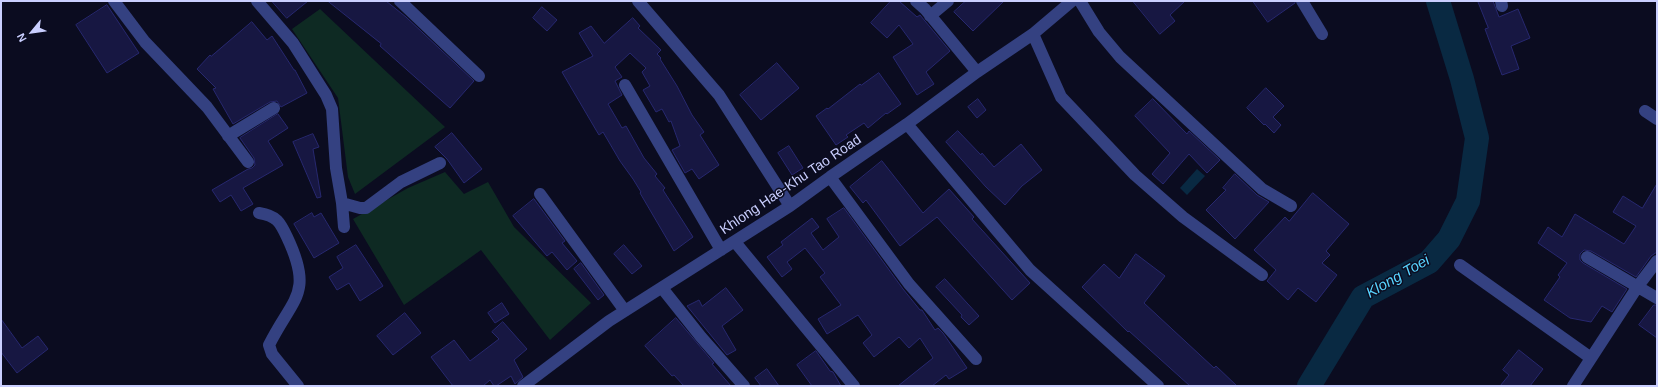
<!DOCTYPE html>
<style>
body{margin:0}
#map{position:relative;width:1658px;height:387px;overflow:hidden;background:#0b0c20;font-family:Arial,sans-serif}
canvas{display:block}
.frame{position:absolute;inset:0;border:2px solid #cacfff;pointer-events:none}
.north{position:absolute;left:12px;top:12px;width:40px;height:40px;-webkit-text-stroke:3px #0b0c20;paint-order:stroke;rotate:241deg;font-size:11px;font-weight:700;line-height:16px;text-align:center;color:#cacfff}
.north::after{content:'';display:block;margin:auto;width:14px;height:18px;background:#cacfff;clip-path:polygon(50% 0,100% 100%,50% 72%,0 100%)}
</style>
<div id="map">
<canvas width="1658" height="387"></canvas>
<div class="frame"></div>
<div class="north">N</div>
</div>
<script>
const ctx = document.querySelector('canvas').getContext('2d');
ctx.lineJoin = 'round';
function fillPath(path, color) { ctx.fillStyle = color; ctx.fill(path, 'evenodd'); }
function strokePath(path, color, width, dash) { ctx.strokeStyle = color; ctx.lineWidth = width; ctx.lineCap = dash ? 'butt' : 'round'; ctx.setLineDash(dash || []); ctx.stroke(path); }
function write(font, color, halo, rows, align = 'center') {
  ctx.font = font + ' Arial,sans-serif'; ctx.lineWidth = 3; ctx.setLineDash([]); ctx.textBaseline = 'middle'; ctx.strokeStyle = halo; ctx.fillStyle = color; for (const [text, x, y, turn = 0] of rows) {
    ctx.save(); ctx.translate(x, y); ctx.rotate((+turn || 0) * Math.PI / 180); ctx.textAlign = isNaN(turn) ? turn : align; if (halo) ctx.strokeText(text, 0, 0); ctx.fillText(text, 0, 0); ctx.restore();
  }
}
const green = new Path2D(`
 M320 9 445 127 355 194 348 177 338 98 292 29Z
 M445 172 464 194 488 182 514 227 591 303 550 340 481 250 404 305 353 219 408 188Z`);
const water = new Path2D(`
 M1197 169 1205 176 1187 195 1180 188Z`);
const river = new Path2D(`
 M1309 386 1363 297 1429 262 1449 239 1468 201 1477 138 1462 79 1438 1`);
const building = new Path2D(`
 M272 1H308L287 18Z
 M328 1H386L406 17 474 81 450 108 380 46 381 44Z
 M891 1H899L917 17 920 15 950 51 926 72 934 84 917 95 893 57 913 44 899 25 887 38 871 23Z
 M966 1H1004L973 31 954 12Z
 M1133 1H1185L1170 15 1175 21 1160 34Z
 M1253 1H1295V3L1268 22Z
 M1478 1H1493L1499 17 1518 9 1530 38 1511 46 1519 69 1502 75 1485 29 1488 28Z
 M107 5 139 53 107 73 76 25Z
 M542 7 557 20 547 31 533 18Z
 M633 18 640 26 638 28 661 50 657 54 661 58 660 59 677 86 692 115 704 132 700 135 719 165 699 179 692 169 685 173 672 150 680 146 671 121 669 122 662 109 656 112 643 90 650 86 642 72 646 68 630 53 615 67 622 77 615 81 622 95 608 104 622 128 626 126 644 158 657 174 655 176 665 188 663 190 693 237 674 251 640 193 641 192 633 179 620 161 603 132 599 135 596 130 562 72 593 56 579 33 591 26 604 43Z
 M252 22 267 40 272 36 294 70H295L307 93 281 107 277 101 270 102 233 124 213 89 216 88 197 69 210 55 211 56Z
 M777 63 799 88 761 120 740 95Z
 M879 73 901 104 887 114 886 113 868 128 864 123 846 135 848 137 836 145 816 116 827 108 828 109 860 84 861 85Z
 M1266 88 1284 106 1273 117 1281 125 1274 133 1265 124 1264 125 1247 108Z
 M978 99 986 110 977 118 968 107Z
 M1153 99 1187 134 1189 131 1220 160 1207 173 1189 154 1163 184 1152 174 1170 153 1135 116Z
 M278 114 288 128 268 141 283 165 243 188 253 204 241 211 231 195 220 202 212 190 248 169 252 168 255 165 254 158 240 138Z
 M958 131 981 155 982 153 994 167 1021 144 1042 170 1022 186 1005 205 986 187 946 142Z
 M452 133 482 169 464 183 447 159 435 147Z
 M313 134 319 147 313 149 321 197 317 198 293 142Z
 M789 146 803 168 792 175 778 153Z
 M882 161 923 213 949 189 974 217 972 219 1030 283 1012 300 937 217 900 246 866 200 863 203 850 187Z
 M1235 174 1257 195 1269 202 1235 239 1206 210 1226 190 1223 188Z
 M1657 184V252L1651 256 1636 277 1591 251 1584 250 1580 254V260L1583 263 1627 289 1612 312 1602 306 1591 322 1570 318 1544 300 1560 277 1558 275 1567 263 1538 243 1548 227 1562 237 1575 214 1624 244 1636 226 1613 212 1623 196 1642 208Z
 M1313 193 1349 224 1326 251 1330 255 1322 263 1337 275 1316 302 1298 288 1288 300 1267 281 1276 270 1254 250 1285 217 1289 221Z
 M534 199 565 241 562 243 577 261 567 270 552 252 547 256 513 216Z
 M844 208 903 289 920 310H922L935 330 938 328 943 333 967 368 949 379 946 375 932 386H898L933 358 920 338 909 348 899 337 874 357 863 343 872 335 858 315 827 334 818 319 841 305 820 277 825 273 805 248 787 262 792 269 782 277 767 257 783 245 781 242 812 218 819 227 811 233 823 250 839 237 827 219Z
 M312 213 314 217 321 213 339 243 314 258 294 224Z
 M356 245 383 286 360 301 349 283 337 290 329 277 343 268 337 257Z
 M624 245 642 266 632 274 614 254Z
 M1136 254 1165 276 1144 303 1214 368 1216 366 1237 386H1190L1129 331 1128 332 1082 287 1104 264 1119 278Z
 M581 263 604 295 598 300 574 269Z
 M945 279 979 316 969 325 961 317 962 315 936 287Z
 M726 288 743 310 722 326 736 350 727 355 687 306 699 300 702 306Z
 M502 303 509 314 495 323 488 313Z
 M1654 305H1657V338L1639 325Z
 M405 313 421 333 393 355 377 336Z
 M676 318 714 363 712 364 731 386H684L674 375 672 376 645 346Z
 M1 319 22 348 38 336 48 349 17 373 1 352Z
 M503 322 527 349 514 360 523 377 515 384 511 376 496 386H494L490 380 483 386H453L431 357 454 340 470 361 499 339 492 332Z
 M1519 350 1543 369 1530 386H1500L1509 375 1503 370Z
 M816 351 830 371 833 372 841 386H812L797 365Z
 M767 369 779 386H761L755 378Z`);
const minor = new Path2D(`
 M114 1 145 42 207 107 248 162
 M257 1 293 43 326 95 332 109 336 168 342 203 344 227
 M400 1 479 76
 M638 1 719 95 790 206
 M916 1 925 9 977 72
 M1080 1 1099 32 1120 57 1262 189 1291 206
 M1302 1 1322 34
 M1501 1 1502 6
 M930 16 948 1
 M1033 34 1061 97 1135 175 1183 217 1262 275
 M625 85 721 250
 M1645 111 1657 119
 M907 124 1030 270 1158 386
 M228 136 274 108
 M830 177 909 284 976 359
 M540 194 625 311
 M342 203 360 208H366L401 182 440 163
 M259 213C277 216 280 222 287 237 314 294 293 297 269 345L272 354 298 386
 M735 242 854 386
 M1587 257 1657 298
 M1460 265 1591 358
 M662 288 701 337 744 386
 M523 386 609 321 790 206 830 177 907 124 977 72 1033 34 1072 1
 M1573 386 1638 286 1657 261`);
const streetNames = [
 ["Khlong Hae-Khu Tao Road",791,185,-34]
];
const waterNames = [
 ["Klong Toei",1398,277,-30]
];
fillPath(green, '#0e2a23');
fillPath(water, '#092942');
strokePath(river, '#092942', 24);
fillPath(building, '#171742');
strokePath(building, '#27286f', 1);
strokePath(minor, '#344181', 12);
write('14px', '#cacfff', '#0b0c20', streetNames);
write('italic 15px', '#58d4ff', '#0b0c20', waterNames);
</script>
